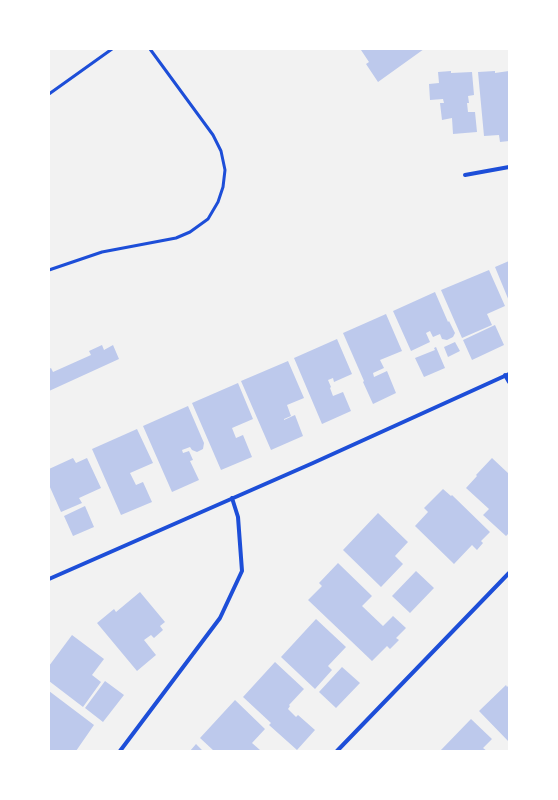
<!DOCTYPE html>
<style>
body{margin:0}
#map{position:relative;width:558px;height:800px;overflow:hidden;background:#f2f2f2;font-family:Spectral,serif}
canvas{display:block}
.frame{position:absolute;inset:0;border:50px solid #fff;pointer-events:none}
</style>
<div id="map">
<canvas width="558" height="800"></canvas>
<div class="frame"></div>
</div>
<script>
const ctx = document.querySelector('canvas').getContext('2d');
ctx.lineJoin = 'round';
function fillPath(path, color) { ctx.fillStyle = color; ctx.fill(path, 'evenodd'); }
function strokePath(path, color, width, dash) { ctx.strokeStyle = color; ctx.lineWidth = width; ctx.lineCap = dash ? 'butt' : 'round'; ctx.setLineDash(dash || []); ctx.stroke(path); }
const building = new Path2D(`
 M363 49H424L378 82 366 64 369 62 361 50Z
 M451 71V73L472 72 474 95 468 96 469 103H467L468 112H475L477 132 453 134 452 118 442 120 440 103H444L443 99 430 100 429 84 439 83 438 72Z
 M495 71V73L509 71V141L500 142 499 135 484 136 478 72Z
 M509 261V301L495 267Z
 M489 270 505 306 487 314 492 325 462 338 441 290Z
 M435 292 448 322 449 321 455 333 453 337 447 340 442 339 440 334 433 337 430 331 426 333 430 342 411 351 393 311Z
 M386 314 402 351 380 360 384 368 373 373 374 377 387 371 396 393 373 404 363 382 364 381 343 333Z
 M495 325 504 345 472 360 463 340Z
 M337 339 352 374 334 382 333 378 328 380 331 387 330 388 333 396 343 392 351 411 322 424 294 358Z
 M455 342 460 351 448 357 444 347Z
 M102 345 104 350 113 345 119 359 49 391V369L51 368 53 372 91 355 89 351Z
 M436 347 445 368 424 377 415 358 435 350 434 348Z
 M288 361 304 398 287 405 291 416 284 419V420L295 415 303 436 271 450 241 381Z
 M238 383 253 419 232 428 236 438 243 435 252 457 221 470 192 403Z
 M188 406 204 443 203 449 197 452 192 450 190 447 182 450 183 453 189 451 193 460 190 461 199 480 172 492 143 426Z
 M137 429 153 463 130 473 136 485 143 482 152 502 121 515 92 449Z
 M73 458 76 463 87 458 101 488 79 498 82 503 61 512 49 485V469Z
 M492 458 509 474V533L506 536 483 515 489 509 466 488 477 476 476 475Z
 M443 489 451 496 452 495 490 532 481 541 483 543 477 550 472 545 454 564 415 526 428 512 424 508Z
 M85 506 94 527 73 536 64 516Z
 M378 513 408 542 395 556 403 564 381 587 343 550Z
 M338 563 372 596 362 606 383 626 393 616 406 628 396 638 399 640 390 649 387 646 372 661 308 600 322 586 319 583Z
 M416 571 434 588 410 613 392 596Z
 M140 592 165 622 160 626 163 630 154 638 151 635 144 640 156 655 137 671 97 623 114 609 116 612Z
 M316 619 346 647 328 666 332 670 315 689 281 657Z
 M72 635 104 659 92 675 101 682 83 707 49 681V666Z
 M275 662 304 689 289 705 290 706 288 709 296 717 298 715 315 730 297 750 269 725 271 723 243 697Z
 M342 667 360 683 336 708 319 692Z
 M105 681 124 695 103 722 85 708Z
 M506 685 507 687 509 685V742L479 711Z
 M49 691 94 725 76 751H49Z
 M235 700 265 729 252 743 260 750 259 751H214L200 738Z
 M471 719 492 739 483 748 487 751H440Z
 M196 744 203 751H190Z`);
const service = new Path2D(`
 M49 94 112 49
 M49 270 102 252 176 238 190 232 208 219 218 202 223 187 225 170 221 151 213 135 150 49`);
const minor = new Path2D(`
 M465 175 509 167
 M505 375 509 382
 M49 579 313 463 509 374
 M120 751 220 618 242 571 238 517 232 498
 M337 751 509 573`);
fillPath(building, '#bdc9ec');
strokePath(service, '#1d4ed8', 3);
strokePath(minor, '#1d4ed8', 4);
</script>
